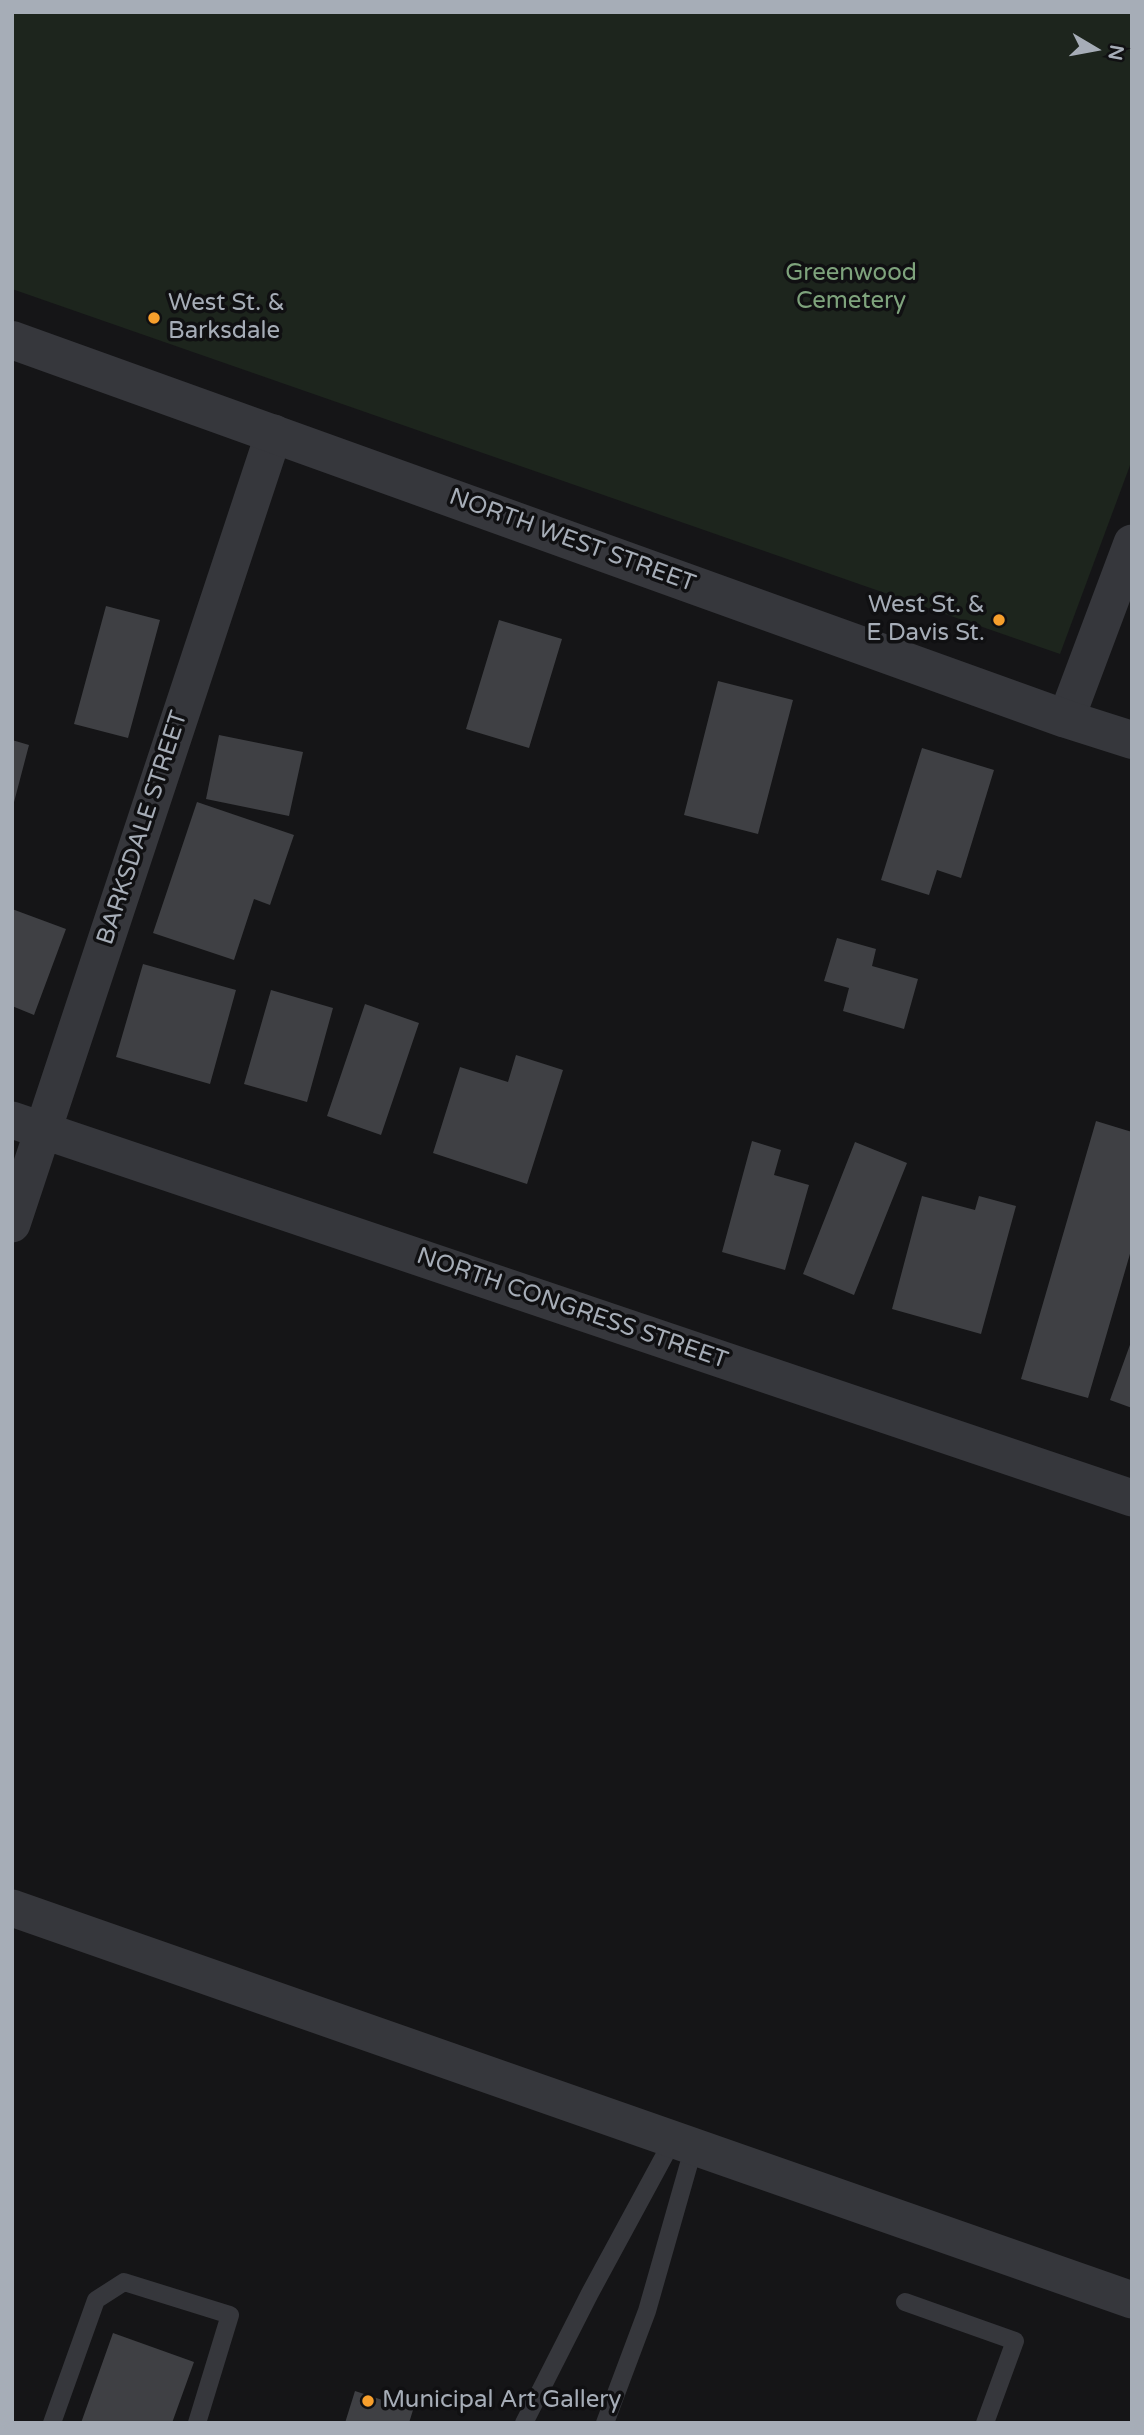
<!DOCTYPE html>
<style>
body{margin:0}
#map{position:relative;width:1144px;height:2435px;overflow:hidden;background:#151517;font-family:"Varela Round",sans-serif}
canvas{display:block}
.frame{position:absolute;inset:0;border:14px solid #a6adb7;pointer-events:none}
.north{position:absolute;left:1060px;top:14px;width:70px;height:70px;-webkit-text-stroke:5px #101012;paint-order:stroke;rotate:100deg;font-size:19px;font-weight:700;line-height:28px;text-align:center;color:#a6adb7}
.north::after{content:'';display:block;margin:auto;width:24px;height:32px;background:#a6adb7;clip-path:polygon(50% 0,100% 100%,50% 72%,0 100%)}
</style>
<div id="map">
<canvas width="1144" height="2435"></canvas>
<div class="frame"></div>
<div class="north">N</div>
</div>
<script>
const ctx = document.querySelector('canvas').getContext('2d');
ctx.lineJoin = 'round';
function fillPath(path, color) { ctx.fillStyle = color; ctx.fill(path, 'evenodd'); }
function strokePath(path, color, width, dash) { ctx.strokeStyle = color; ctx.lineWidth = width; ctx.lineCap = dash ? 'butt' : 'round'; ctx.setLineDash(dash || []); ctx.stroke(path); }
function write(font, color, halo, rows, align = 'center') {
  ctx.font = font + ' "Varela Round",sans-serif'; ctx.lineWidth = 7; ctx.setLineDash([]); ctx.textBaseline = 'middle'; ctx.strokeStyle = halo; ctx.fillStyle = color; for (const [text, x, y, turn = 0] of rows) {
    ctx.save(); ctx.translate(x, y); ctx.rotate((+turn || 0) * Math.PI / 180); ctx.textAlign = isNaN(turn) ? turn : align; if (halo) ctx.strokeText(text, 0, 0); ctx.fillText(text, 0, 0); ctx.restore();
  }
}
const green = new Path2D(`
 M12 12H1132V460L1060 654 12 289Z`);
const building = new Path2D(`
 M106 606 160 620 128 738 74 724Z
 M499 620 562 639 529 748 466 729Z
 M718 681 793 700 758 834 684 815Z
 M219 735 303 752 289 816 206 799Z
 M12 740 29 745 13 806H12Z
 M922 748 994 770 961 878 937 870 929 895 881 880Z
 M197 802 294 835 270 905 254 899 234 960 153 933Z
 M12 909 66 929 34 1015 12 1006Z
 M837 938 876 949 872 966 918 979 904 1029 843 1011 849 988 824 981Z
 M143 964 236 990 210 1084 116 1057Z
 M271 990 333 1008 307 1102 244 1084Z
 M365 1004 419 1023 381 1135 327 1116Z
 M516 1055 563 1070 527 1184 433 1153 460 1067 508 1082Z
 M1096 1121 1132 1132V1247L1088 1398 1021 1379Z
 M752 1141 781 1150 774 1175 809 1185 785 1270 722 1252Z
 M855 1142 907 1163 854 1295 803 1274Z
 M922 1196 975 1210 979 1196 1016 1206 981 1334 892 1309Z
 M1131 1342H1132V1408L1110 1400Z
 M113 2333 194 2362 172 2423H81Z
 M355 2391 413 2410 409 2423H345Z`);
const service = new Path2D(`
 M905 2302 1015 2341 985 2423
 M52 2423 96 2300 124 2282 230 2315 197 2423
 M524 2423 590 2293 674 2138
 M605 2423 647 2311 694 2146`);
const minor = new Path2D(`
 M1066 719 1132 543
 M12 1120 1132 1498
 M12 1224 274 433
 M12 1908 1132 2300`);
const tertiary = new Path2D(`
 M12 340 1066 719 1132 740`);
const markers = [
 [154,318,7,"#f79f2c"],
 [999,620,7,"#f79f2c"],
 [368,2401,7,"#f79f2c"]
];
const parkNames = [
 ["Greenwood",851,274],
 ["Cemetery",851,302]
];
const poiNames = [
 ["West St. &",168,304],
 ["Barksdale",168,332],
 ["West St. &",985,606,"right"],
 ["E Davis St.",985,634,"right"],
 ["Municipal Art Gallery",382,2401]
];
const streetNames = [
 ["NORTH WEST STREET",572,541,20],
 ["BARKSDALE STREET",143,828,-72],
 ["NORTH CONGRESS STREET",572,1309,19]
];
fillPath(green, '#1d251d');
fillPath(building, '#3f4044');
strokePath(service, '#36373c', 18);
strokePath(minor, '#36373c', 37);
strokePath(tertiary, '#36373c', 38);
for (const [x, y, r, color] of markers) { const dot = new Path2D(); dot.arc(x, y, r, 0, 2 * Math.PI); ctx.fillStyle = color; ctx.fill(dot); strokePath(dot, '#101012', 2.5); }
write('24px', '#7ea37c', '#101012', parkNames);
write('24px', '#a6adb7', '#101012', poiNames, 'left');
write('24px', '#a6adb7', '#101012', streetNames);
</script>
